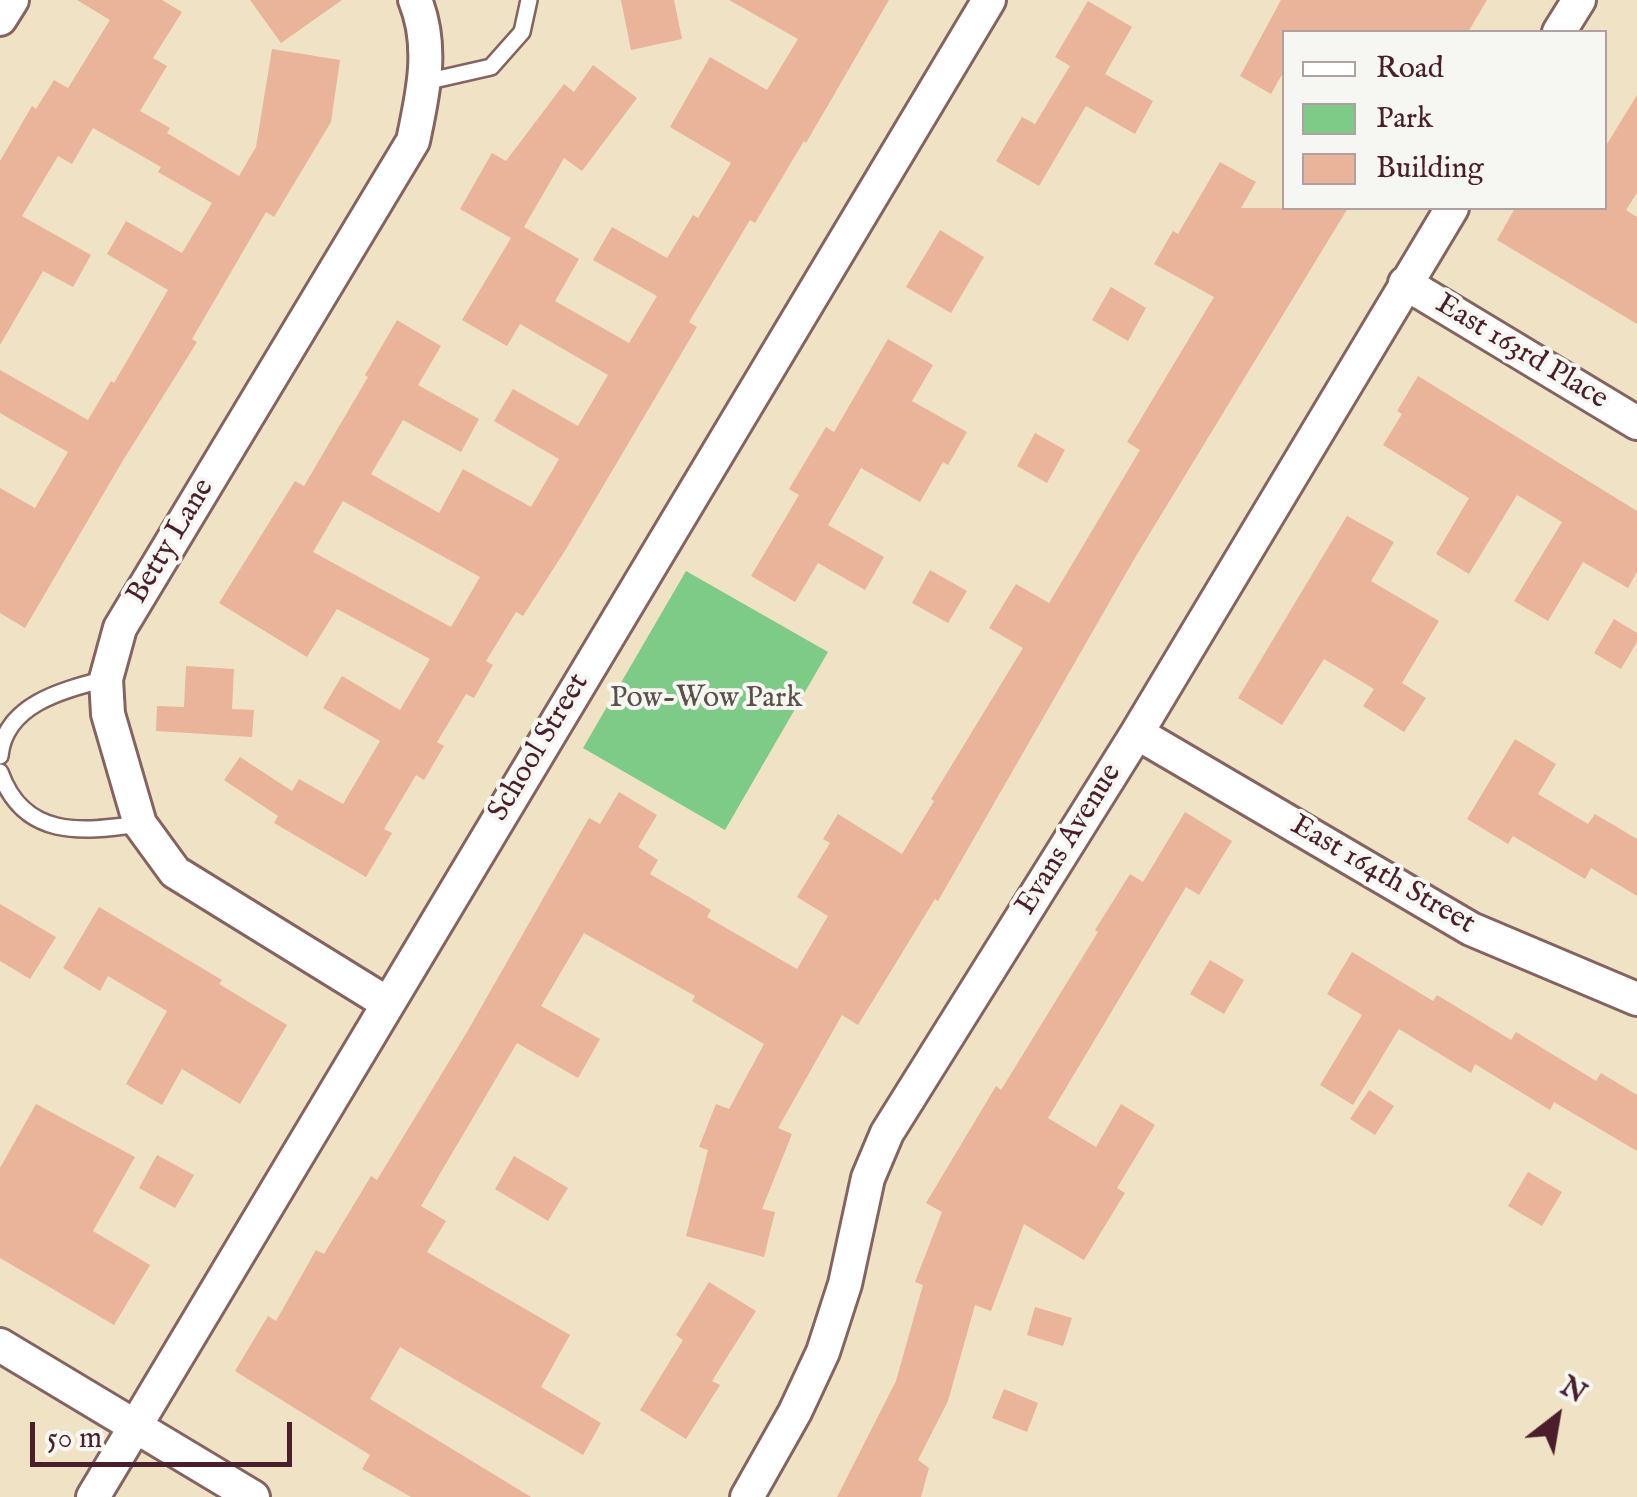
<!DOCTYPE html>
<style>
body{margin:0}
#map{position:relative;width:1637px;height:1497px;overflow:hidden;background:#f0e2c5;font-family:"IM FELL English",serif}
canvas{display:block}
.legend{position:absolute;left:1282px;top:30px;width:325px;height:180px;box-sizing:border-box;background:#f6f6f2;border:2px solid #b1a0a2;margin:0;padding:12px 18px;list-style:none;font-size:30px;color:#4a1f2b}
.legend li{display:flex;align-items:center;gap:20px;height:50px}
.legend b{width:50px;border:2px solid #b1a0a2}
.north{position:absolute;left:1507px;top:1367px;width:100px;height:100px;-webkit-text-stroke:8px #f6f6f2;paint-order:stroke;rotate:31deg;font-size:28px;font-weight:700;line-height:40px;text-align:center;color:#4a1f2b}
.north::after{content:'';display:block;margin:auto;width:35px;height:45px;background:#4a1f2b;clip-path:polygon(50% 0,100% 100%,50% 72%,0 100%)}
.scale{position:absolute;left:30px;top:1422px;width:262px;height:45px;box-sizing:border-box;border:5px solid #4a1f2b;border-top:0;padding-left:12px;font-size:30px;line-height:35px;white-space:nowrap;color:#4a1f2b;-webkit-text-stroke:8px #f6f6f2;paint-order:stroke}
</style>
<div id="map">
<canvas width="1637" height="1497"></canvas>
<ul class="legend">
<li><b style="height:12px;background:#fff"></b>Road</li>
<li><b style="height:28px;background:#7eca87"></b>Park</li>
<li><b style="height:28px;background:#eab49a"></b>Building</li>
</ul>
<div class="north">N</div>
<div class="scale">50 m</div>
</div>
<script>
const ctx = document.querySelector('canvas').getContext('2d');
ctx.lineJoin = 'round';
function fillPath(path, color) { ctx.fillStyle = color; ctx.fill(path, 'evenodd'); }
function strokePath(path, color, width, dash) { ctx.strokeStyle = color; ctx.lineWidth = width; ctx.lineCap = dash ? 'butt' : 'round'; ctx.setLineDash(dash || []); ctx.stroke(path); }
function write(font, color, halo, rows, align = 'center') {
  ctx.font = font + ' "IM FELL English",serif'; ctx.lineWidth = 8; ctx.setLineDash([]); ctx.textBaseline = 'middle'; ctx.strokeStyle = halo; ctx.fillStyle = color; for (const [text, x, y, turn = 0] of rows) {
    ctx.save(); ctx.translate(x, y); ctx.rotate((+turn || 0) * Math.PI / 180); ctx.textAlign = isNaN(turn) ? turn : align; if (halo) ctx.strokeText(text, 0, 0); ctx.fillText(text, 0, 0); ctx.restore();
  }
}
const green = new Path2D(`
 M686 571 828 652 725 830 583 748Z`);
const building = new Path2D(`
 M77 0H162L182 12 153 58 167 66 140 111 170 128 167 133 239 176 256 147 272 49 340 60 331 122 274 217 266 212 192 339 197 342 122 462 25 628 0 613V488L35 508 68 452 0 413V370L88 420 111 381 114 383 168 290 107 254 126 221 182 253 212 203 158 172 161 167 93 128 72 164 58 156 22 216 91 255 73 287 43 271 0 345V161L32 106 36 109 54 80 68 88 110 20Z
 M250 0H342L281 43Z
 M621 0H674L682 39 631 50Z
 M729 0H889L806 143 804 141 755 223 750 220 689 322 697 327 566 549 523 616 516 612 486 661 493 665 474 698 466 694 437 742 444 746 424 780 416 775 384 829 392 833 366 877 274 823 278 816 224 780 240 757 292 791 299 779 343 804 380 741 323 708 342 676 400 710 430 659 337 609 307 657 219 603 295 481 304 486 368 377 365 375 397 320 441 346 418 385 479 419 461 452 403 420 371 474 439 513 463 469 531 507 559 459 494 421 513 389 578 426 608 375 520 324 507 346 462 320 511 238 460 209 492 153 506 161 564 84 574 92 593 65 637 98 582 171 564 158 524 227 579 259 555 301 629 343 657 296 593 260 612 227 667 258 693 215 698 218 731 163 670 127 710 57 767 90 798 39ZM343 501 480 577 451 627 313 552Z
 M1281 0H1487L1468 32H1284V71L1271 94 1240 76Z
 M1088 1 1132 27 1105 74 1153 101 1135 134 1086 106 1039 186 996 161 1022 117 1035 124 1070 66 1055 57Z
 M1637 95V193L1626 210 1637 217V324L1497 240 1515 208H1604V149Z
 M1220 162 1256 182 1241 208H1348L1136 556 938 901 935 899 858 1025 842 1015 778 1128 792 1134 762 1209 775 1212 764 1257 686 1236 708 1150 699 1147 716 1104 729 1109 764 1044 692 1001 695 996 584 933 541 1006 600 1039 578 1078 517 1043 421 1206 446 1221 427 1252 570 1335 541 1387 601 1423 583 1455 400 1347 370 1399 531 1497H411L362 1469 370 1455 235 1371 268 1316 276 1321 316 1250 324 1254 371 1176 377 1180 467 1032 589 818 600 824 619 792 657 815 638 847 658 860 650 874 711 910 707 917 797 969 828 916 797 897 830 843 823 839 838 814 902 854 934 801 931 799 1023 648 989 628 1016 584 1049 603 1140 450 1127 442 1214 297 1154 264 1173 231 1178 234Z
 M940 230 984 257 951 313 906 287Z
 M1111 287 1146 308 1128 341 1092 320Z
 M888 339 933 365 912 401 967 432 948 465 943 462 920 502 861 468 828 525 884 557 865 590 818 563 795 602 751 576 799 495 789 489 826 427 834 432Z
 M1418 376 1637 511V572L1628 588 1583 562 1548 621 1514 601 1562 522 1517 495 1469 574 1436 554 1469 498 1383 445 1402 414 1397 411Z
 M1035 433 1065 450 1047 483 1017 466Z
 M1347 516 1394 542 1371 581 1439 621 1402 683 1426 698 1404 732 1363 706 1374 689 1324 659 1282 725 1238 698Z
 M930 570 967 591 948 623 912 603Z
 M1614 619 1637 633V642L1621 669 1594 653Z
 M186 666 234 669 232 709 254 710 252 737 156 731 157 706 184 707Z
 M1515 739 1556 764 1538 794 1588 824 1595 814 1637 839V896L1591 868 1585 879 1513 836 1508 844 1467 819Z
 M1185 812 1232 841 1199 895 1186 887 1048 1118 1096 1147 1121 1104 1155 1125 1117 1188 1125 1193 1084 1260 1024 1224 991 1311 975 1305 948 1401 918 1460 929 1468 921 1497H837L896 1381 923 1285 915 1282 942 1212 926 1203 996 1086 1001 1090 1098 932 1095 930 1130 874 1143 882Z
 M0 904 56 937 30 979 0 961Z
 M99 907 222 980 219 984 287 1025 240 1104 182 1069 162 1105 126 1084 167 1011 108 976 100 991 63 968Z
 M1352 952 1433 1001 1437 995 1511 1040 1516 1032 1596 1081 1601 1073 1637 1095V1151L1554 1102 1550 1110 1475 1064 1471 1073 1399 1029 1353 1105 1320 1085 1362 1015 1327 994Z
 M1210 960 1244 980 1224 1014 1190 994Z
 M1369 1090 1394 1106 1375 1135 1350 1119Z
 M36 1104 135 1157 93 1231 150 1265 114 1325 0 1258V1168Z
 M157 1155 194 1175 175 1208 139 1188Z
 M514 1156 568 1188 548 1221 495 1189Z
 M1528 1172 1562 1192 1542 1226 1508 1206Z
 M709 1282 756 1311 712 1381 720 1385 686 1439 640 1410 683 1340 676 1335Z
 M1035 1307 1072 1318 1063 1346 1027 1335Z
 M1004 1389 1038 1403 1027 1432 992 1418Z`);
const service = new Path2D(`
 M425 82 491 67 522 32 529 0
 M0 756C5 704 63 690 106 679
 M0 772C24 839 81 832 140 824`);
const minor = new Path2D(`
 M0 19 12 0
 M1559 32 1579 0
 M1405 283 1637 423
 M1137 733 1471 929 1637 999
 M387 1003 175 872 140 824 108 714 106 679 120 628 413 141C423 94 434 46 415 0
 M0 1345 253 1497
 M93 1497 989 0
 M747 1497 795 1412 823 1352 845 1284 868 1178 887 1133 1137 733 1452 208`);
const streetNames = [
 ["East 163rd Place",1521,353,31],
 ["Betty Lane",172,542,-59],
 ["School Street",540,748,-59],
 ["Evans Avenue",1070,840,-58],
 ["East 164th Street",1382,876,30]
];
const parkNames = [
 ["Pow-Wow Park",706,700]
];
fillPath(green, '#7eca87');
fillPath(building, '#eab49a');
strokePath(service, '#846361', 20);
strokePath(minor, '#846361', 38);
strokePath(service, '#fff', 15);
strokePath(minor, '#fff', 32);
write('30px', '#4a1f2b', '#f6f6f2', streetNames);
write('30px', '#5a5247', '#f6f6f2', parkNames);
</script>
